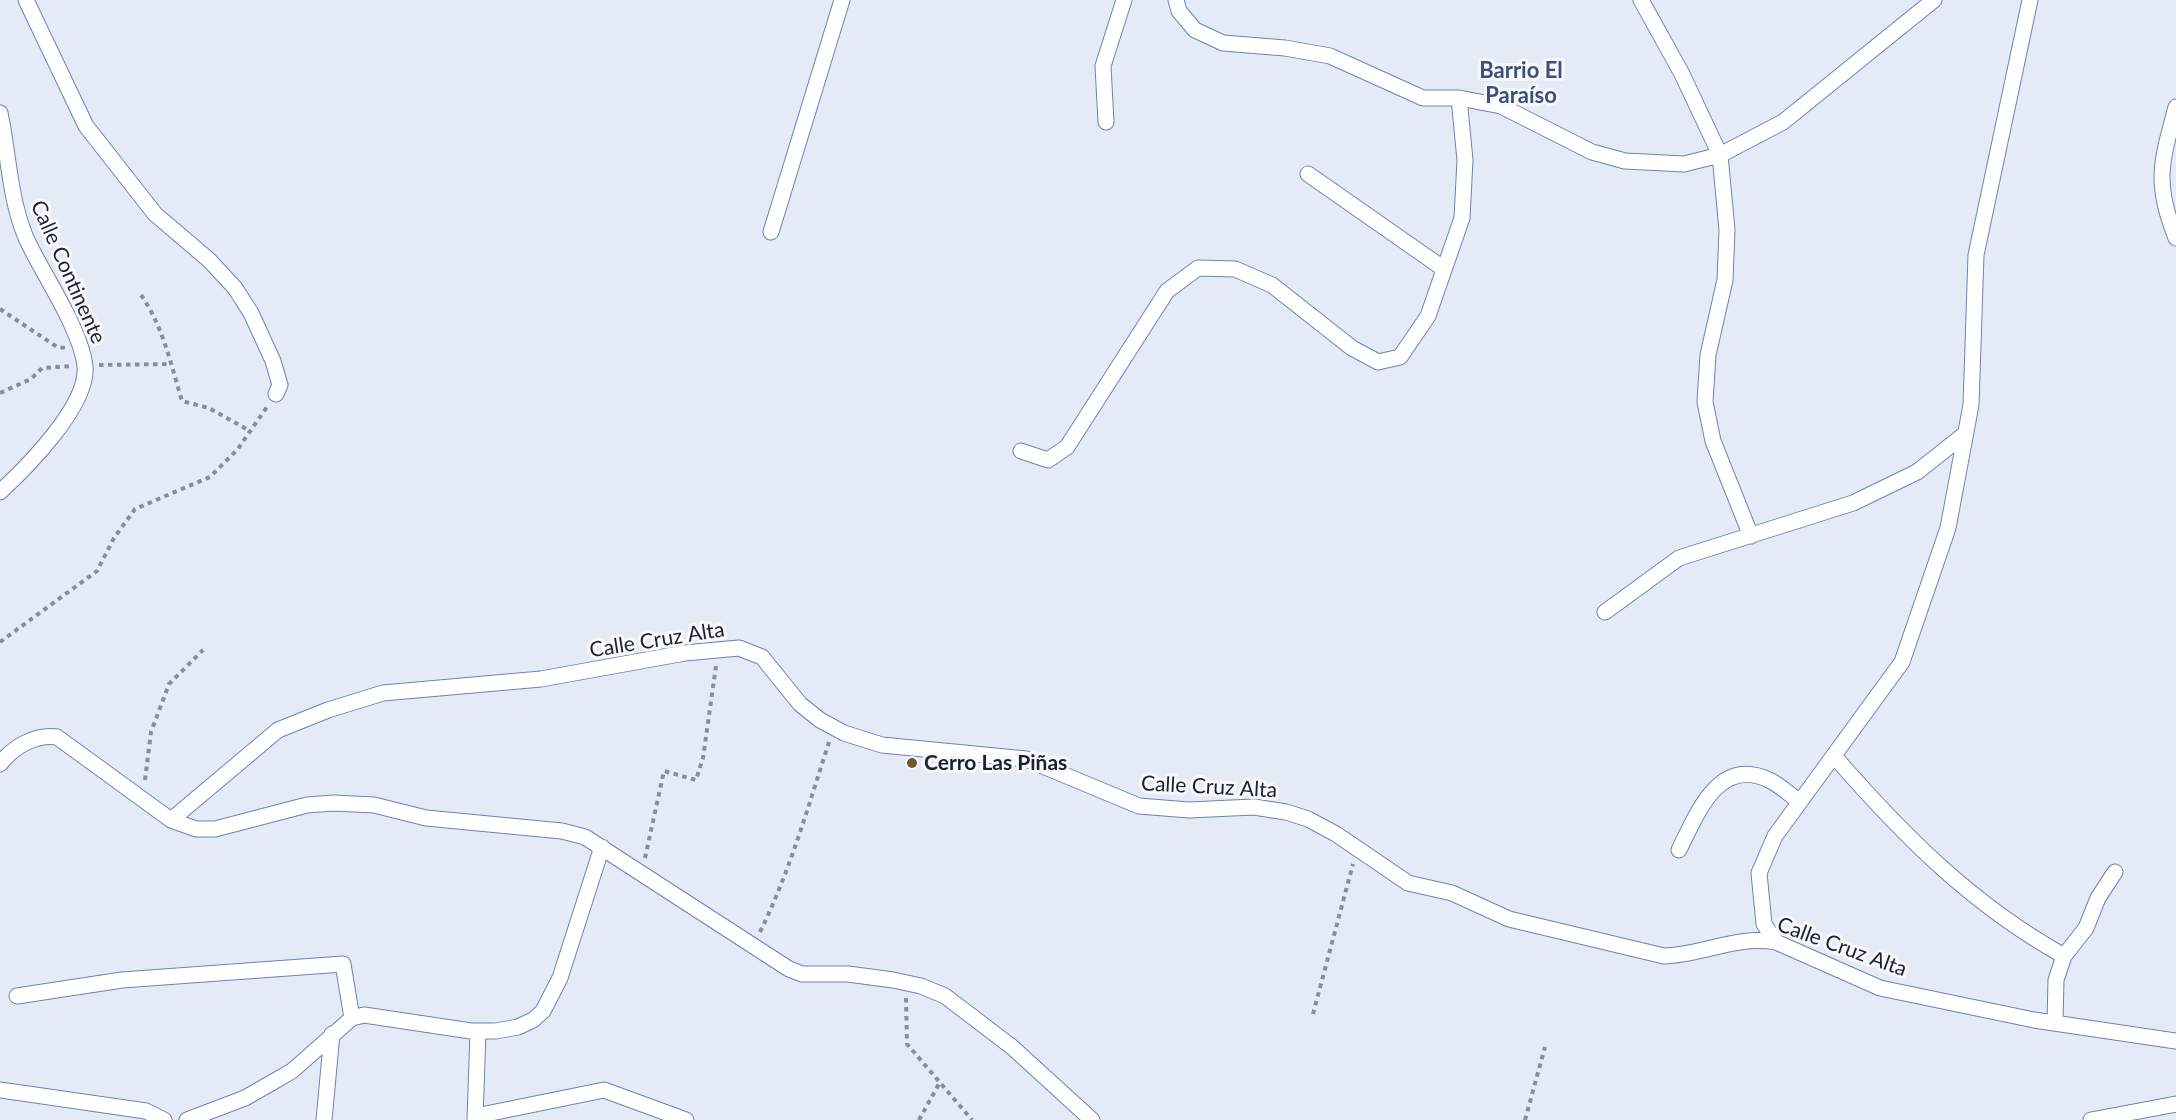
<!DOCTYPE html>
<meta charset="utf-8">
<style>
body{margin:0}
canvas{display:block;background:#e5ebf6}
</style>
<canvas width="2176" height="1120"></canvas>
<script>
const ctx = document.querySelector('canvas').getContext('2d');
ctx.lineJoin = 'round';
function strokePath(path, color, width, dash) { ctx.strokeStyle = color; ctx.lineWidth = width; ctx.lineCap = dash ? 'butt' : 'round'; ctx.setLineDash(dash || []); ctx.stroke(path); }
function write(font, color, halo, rows, align = 'center') {
  ctx.font = font + ' Lato,sans-serif'; ctx.lineWidth = 6; ctx.setLineDash([]); ctx.textBaseline = 'middle'; ctx.strokeStyle = halo; ctx.fillStyle = color; for (const [text, x, y, turn = 0] of rows) {
    ctx.save(); ctx.translate(x, y); ctx.rotate((+turn || 0) * Math.PI / 180); ctx.textAlign = isNaN(turn) ? turn : align; if (halo) ctx.strokeText(text, 0, 0); ctx.fillText(text, 0, 0); ctx.restore();
  }
}
const path = new Path2D(`
 M141 295C163 326 171 365 182 401L209 408 250 431
 M0 309 57 347 66 348
 M99 365 171 364
 M0 393 31 379 42 368 71 366
 M0 642 97 571 114 538 135 509 210 477 237 450 267 407
 M145 780 151 732 169 684 203 650
 M645 858 664 771 696 780 703 758 716 666
 M760 932C790 871 808 807 829 742
 M906 998 907 1044 972 1120
 M1313 1014 1353 864
 M919 1120 940 1082
 M1525 1120 1545 1047`);
const minor = new Path2D(`
 M26 0 86 126 155 214 209 260 235 288 251 313 273 361 280 385 276 394
 M1176 0 1179 11 1195 30 1223 43 1285 48 1330 56 1423 98H1459L1501 106 1592 152 1625 161 1684 164 1720 155 1783 122 1934 0
 M1641 0 1682 74 1720 155 1727 230 1725 280 1708 355 1705 402 1713 441 1751 536
 M2176 107C2161 163 2154 183 2176 238
 M0 113C9 155 9 197 26 238 42 273 81 329 85 366 89 405 27 467 0 492
 M1106 122 1103 66 1124 0
 M1308 174 1444 269
 M771 232 842 0
 M1021 451 1048 460 1067 447 1167 291 1198 268 1235 269 1272 285 1352 348 1378 362 1400 357 1428 316 1462 218 1465 160 1459 98
 M1605 612 1679 558 1853 503 1917 472 1965 434
 M1834 756C1903 835 1971 904 2064 956
 M0 764C13 747 35 734 57 737L171 820 196 829H215L307 805 334 803 374 805 426 818 562 831 585 837 789 969 802 974H848L893 980 921 986 945 996 1012 1047 1092 1120
 M171 820 278 730 328 710 383 693 541 679 685 653 739 648 762 657 800 704 820 720 844 733 882 745 1026 759 1139 806 1189 810 1254 807 1286 812 1308 819 1336 834 1408 883 1452 893 1509 919 1664 956C1702 955 1737 935 1776 942L1880 988 2034 1020 2176 1041
 M1679 850C1697 814 1718 756 1769 780 1780 785 1790 795 1800 802
 M1776 942 1764 924 1759 873 1775 836 1902 662 1948 528 1971 405 1976 255 2030 0
 M17 996 122 980 343 964 352 1018
 M2055 1023 2056 980 2064 956 2086 928 2098 898 2115 872
 M0 1090 146 1111 164 1120
 M476 1116 604 1090 686 1120
 M187 1120 245 1098 273 1082 292 1071 352 1018 364 1015 471 1031H496L518 1027 533 1020 543 1011 560 978 602 847
 M324 1120 332 1034
 M475 1120 478 1031
 M2091 1120 2176 1104`);
const markers = [
 [912,763,6,"#705a2a"]
];
const streetNames = [
 ["Calle Continente",68,272,66],
 ["Calle Cruz Alta",657,640,-9],
 ["Calle Cruz Alta",1209,787,3],
 ["Calle Cruz Alta",1842,947,20]
];
const poiNames = [
 ["Cerro Las Piñas",924,763]
];
const neighbourhoodNames = [
 ["Barrio El",1521,71],
 ["Paraíso",1521,96]
];
strokePath(minor, '#6b83b4', 17);
strokePath(path, '#868d9c', 4, [4.5, 4.5]);
strokePath(minor, '#fff', 15);
for (const [x, y, r, color] of markers) { const dot = new Path2D(); dot.arc(x, y, r, 0, 2 * Math.PI); ctx.fillStyle = color; ctx.fill(dot); strokePath(dot, '#f8f8f8', 2); }
write('21px', '#182135', '#f8f8f8', streetNames);
write('bold 21px', '#182135', '#f8f8f8', poiNames, 'left');
write('bold 22px', '#3a4f7d', '#f8f8f8', neighbourhoodNames);
</script>
